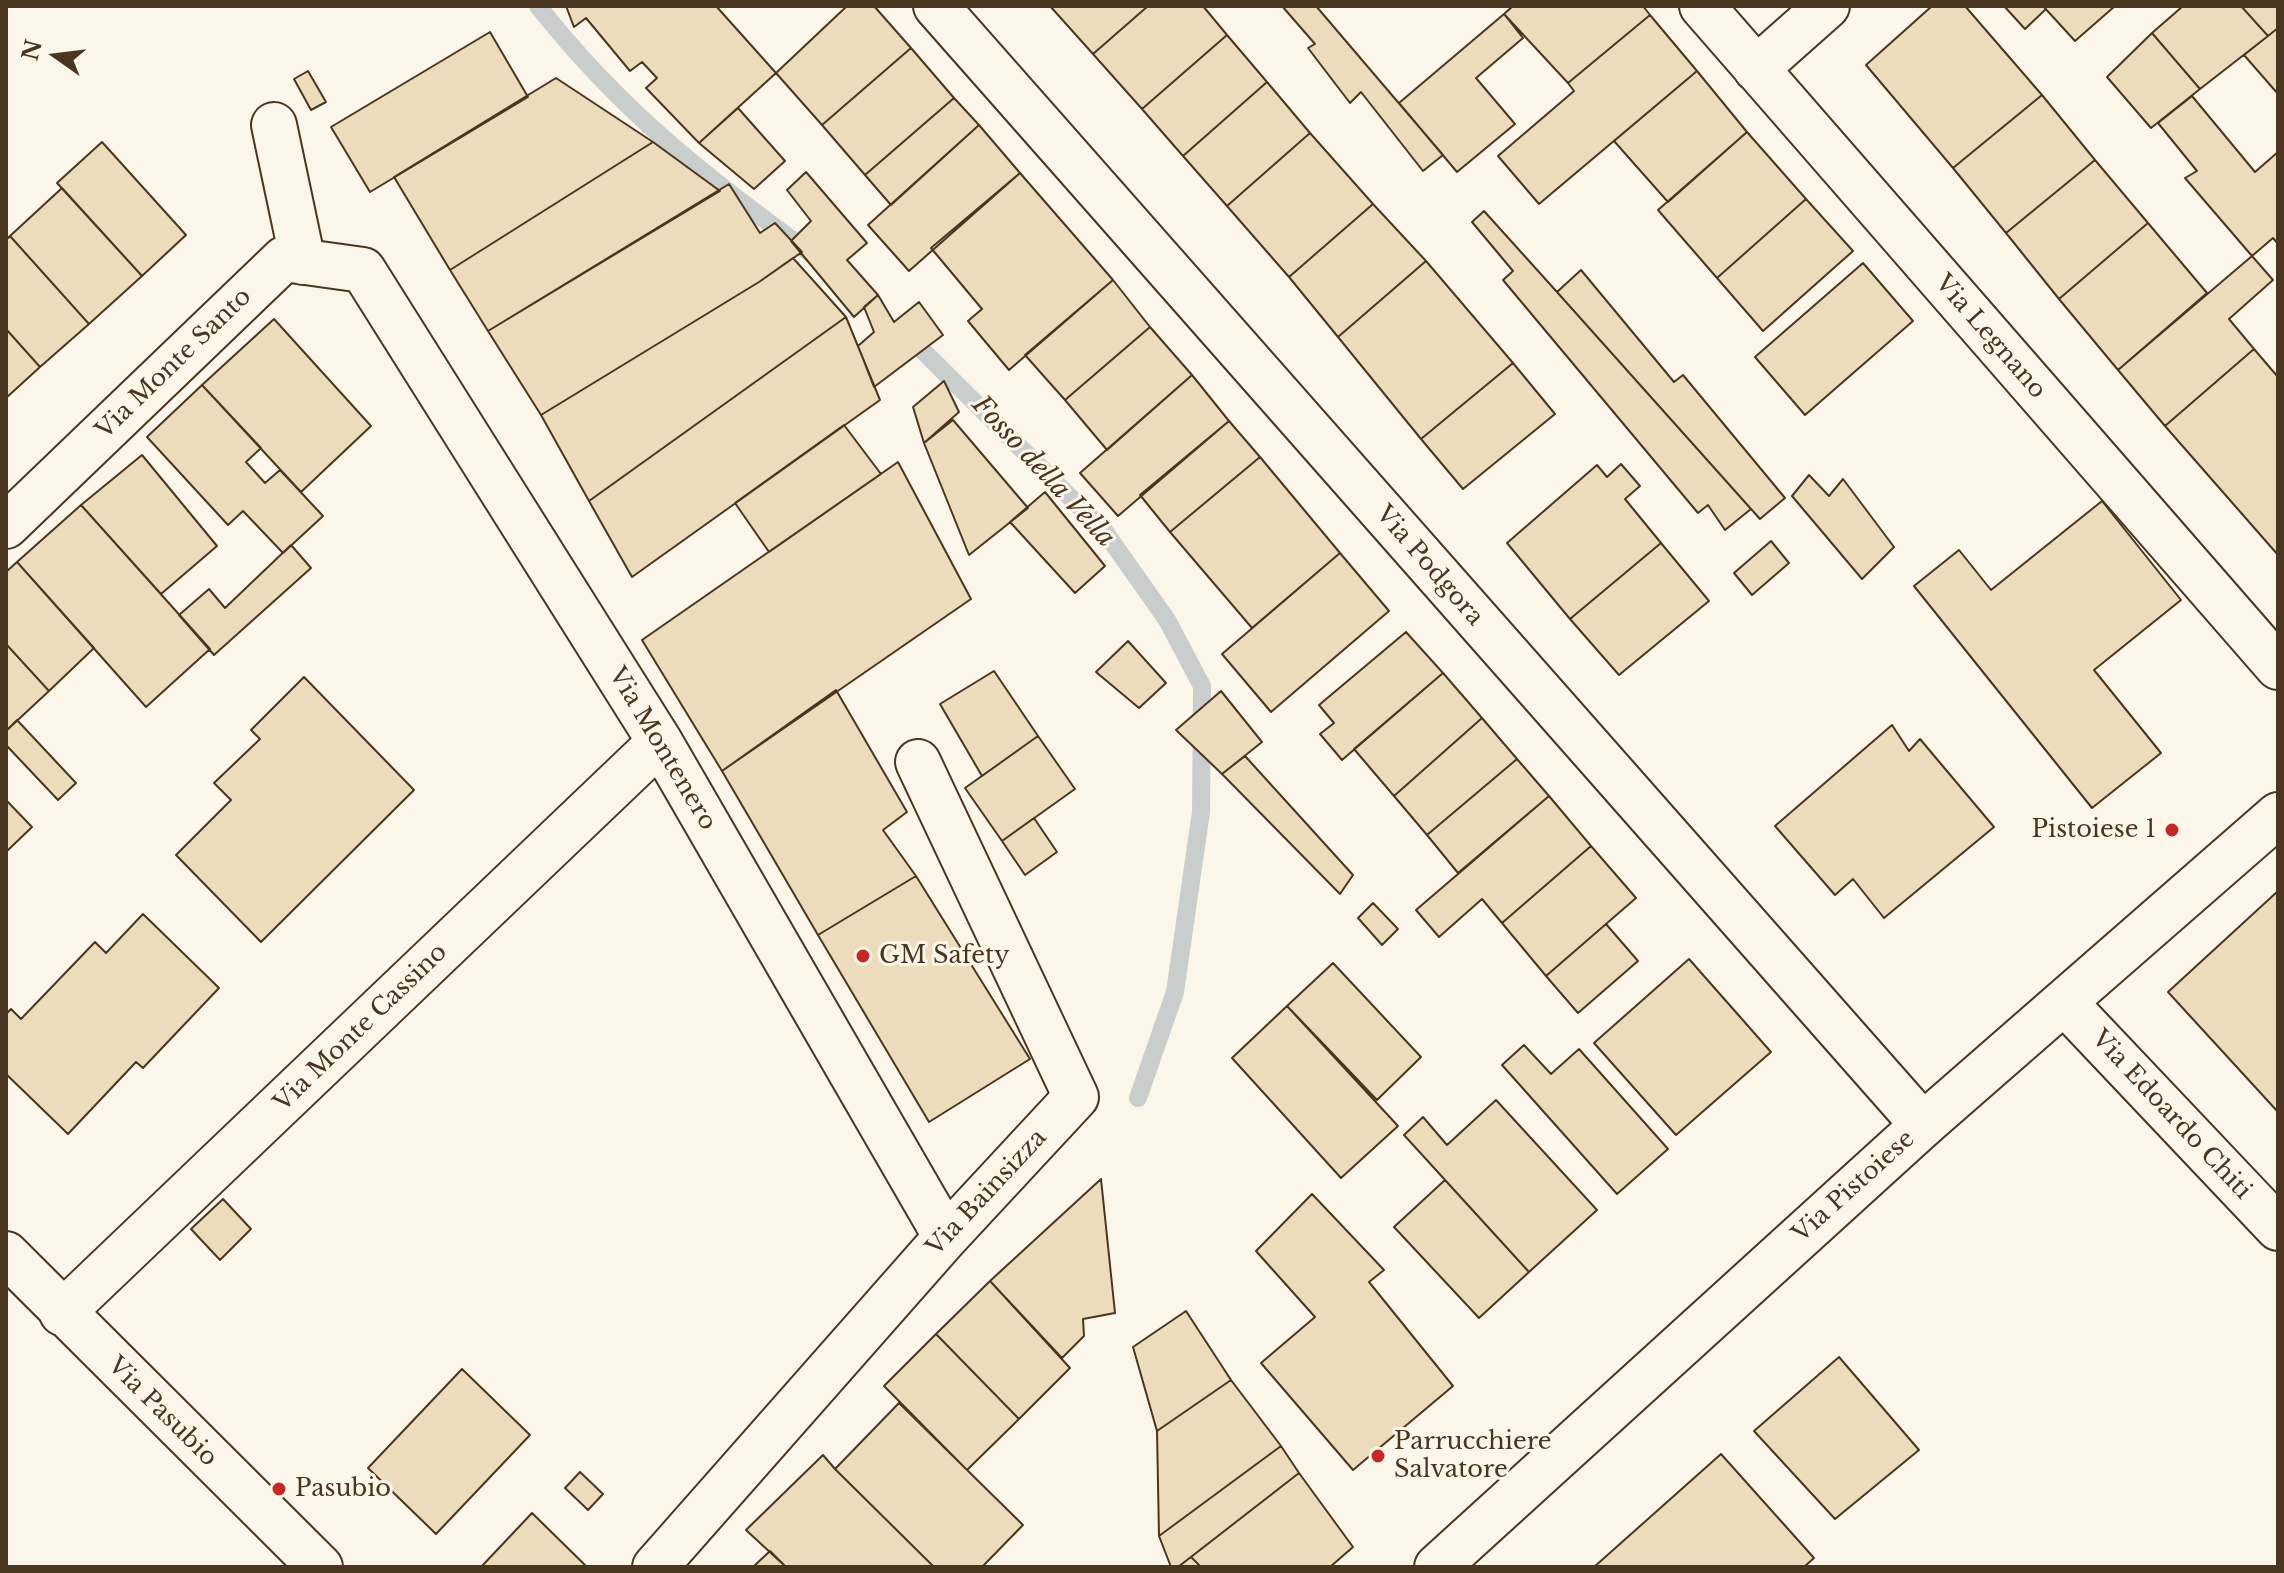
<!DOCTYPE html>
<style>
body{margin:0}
#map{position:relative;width:2284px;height:1573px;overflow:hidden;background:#fbf6e9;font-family:"Libre Baskerville",serif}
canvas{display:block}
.frame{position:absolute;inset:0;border:8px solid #4a3520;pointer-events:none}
.north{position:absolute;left:16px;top:16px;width:80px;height:80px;-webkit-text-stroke:6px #fbf6e9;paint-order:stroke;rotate:284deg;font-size:22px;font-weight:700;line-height:32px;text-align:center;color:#4a3520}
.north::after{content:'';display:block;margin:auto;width:28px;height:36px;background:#4a3520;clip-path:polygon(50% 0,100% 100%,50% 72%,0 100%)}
</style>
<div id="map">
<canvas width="2284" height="1573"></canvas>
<div class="frame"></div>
<div class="north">N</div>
</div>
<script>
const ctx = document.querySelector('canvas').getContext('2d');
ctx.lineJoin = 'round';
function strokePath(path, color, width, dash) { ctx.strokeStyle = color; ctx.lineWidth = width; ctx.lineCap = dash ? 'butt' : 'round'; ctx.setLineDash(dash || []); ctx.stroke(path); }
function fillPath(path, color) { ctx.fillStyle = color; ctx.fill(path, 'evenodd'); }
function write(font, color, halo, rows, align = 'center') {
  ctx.font = font + ' "Libre Baskerville",serif'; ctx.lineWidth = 6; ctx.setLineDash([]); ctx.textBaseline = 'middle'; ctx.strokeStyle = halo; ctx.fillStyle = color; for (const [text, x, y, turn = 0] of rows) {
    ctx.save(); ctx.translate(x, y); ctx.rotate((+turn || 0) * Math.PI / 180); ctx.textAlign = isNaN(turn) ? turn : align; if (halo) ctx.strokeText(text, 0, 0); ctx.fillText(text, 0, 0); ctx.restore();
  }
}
const stream = new Path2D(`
 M538 6C620 110 704 176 810 253
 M906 334 1105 532 1167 620 1202 686 1201 812 1175 992 1138 1098`);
const building = new Path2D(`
 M566 6H716L776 73 699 143 646 88 657 78 642 62 630 71 586 18 574 27Z
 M847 6H874L911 48 822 125 776 73Z
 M1050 6H1148L1093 54Z
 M1148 6H1203L1227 35 1142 109 1093 54Z
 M1282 6H1316L1443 155 1423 171 1361 92 1350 103 1308 48 1315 44Z
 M1513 6H1643L1650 15 1568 83 1504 14Z
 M1932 6H1965L2042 95 1953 168 1866 65Z
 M2004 6H2043L2046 9 2025 29Z
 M2043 6H2115L2075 41Z
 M2183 6H2241L2268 36 2200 89 2152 33Z
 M2241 6H2278V28L2268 36Z
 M1504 14 1523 38 1476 78 1515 124 1457 172 1399 103Z
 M1650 15 1697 71 1539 204 1498 156 1574 91 1568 83Z
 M2278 28V94L2244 55Z
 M490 32 528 97 370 192 331 127Z
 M2152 33 2200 89 2151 128 2107 77Z
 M1227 35 1267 82 1183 156 1142 109Z
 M911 48 954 98 865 175 822 125Z
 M308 71 326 102 311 110 294 79Z
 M1697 71 1747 132 1668 202 1614 141Z
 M556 78 653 142 450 270 394 177Z
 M1267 82 1310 133 1227 206 1183 156Z
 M2042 95 2095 160 2006 233 1953 168Z
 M2192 96 2255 172 2278 152V244L2273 238 2252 256 2185 178 2197 171 2158 123Z
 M954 98 979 125 891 205 865 175Z
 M738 108 785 161 754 189 699 143Z
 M979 125 1020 173 909 271 868 225Z
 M1747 132 1806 199 1717 278 1658 210Z
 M1310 133 1373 204 1289 277 1227 206Z
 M102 142 186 235 142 276 57 183Z
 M653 142 720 191 488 331 450 270Z
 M2095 160 2148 223 2059 299 2006 233Z
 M806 172 867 243 847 260 878 295 854 317 791 241 811 221 787 190Z
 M1020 173 1113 280 1009 370 968 321 982 309 931 248Z
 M729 184 760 233 775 223 802 252 759 282 541 415 488 331Z
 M62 188 142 276 89 324 10 236Z
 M1806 199 1853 251 1763 331 1717 278Z
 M1373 204 1426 261 1338 337 1289 277Z
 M1484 211 1557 292 1751 509 1725 530 1708 505 1698 513 1503 280 1513 271 1472 222Z
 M2148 223 2207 293 2118 370 2059 299Z
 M10 236 89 324 40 367 6 329V240Z
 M2252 256 2273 280 2229 319 2254 349 2165 426 2118 370Z
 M793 258 846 317 589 501 541 415 759 282Z
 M1426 261 1513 363 1421 439 1338 337Z
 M1863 263 1913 321 1805 415 1755 357Z
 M1581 270 1674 382 1683 375 1785 498 1760 519 1557 292Z
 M1113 280 1150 327 1065 400 1025 355Z
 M878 295 894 322 919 302 943 335 874 387 858 346 874 332 864 307Z
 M846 317 880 400 632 577 589 501Z
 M274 319 371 426 301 492 202 385Z
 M1150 327 1192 375 1107 450 1065 400Z
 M6 329 40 367 6 398Z
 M2254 349 2278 377V555L2165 426Z
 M1513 363 1555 414 1463 489 1421 439Z
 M1192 375 1229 421 1118 516 1080 473Z
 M944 381 959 412 924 443 913 407Z
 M202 385 261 448 246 462 265 483 280 470 323 516 283 553 243 511 228 525 147 437Z
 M953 420 1028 508 969 555 924 443Z
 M1229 421 1260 457 1170 532 1140 495Z
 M844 425 881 474 769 552 735 503Z
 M142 455 217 546 161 594 81 505Z
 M1260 457 1340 553 1252 628 1170 532Z
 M898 462 971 599 722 771 642 640Z
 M1621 464 1640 486 1625 499 1661 543 1570 619 1507 543 1597 465 1607 477Z
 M1809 475 1829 496 1843 479 1894 547 1862 579 1792 496Z
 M1045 492 1105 566 1075 593 1010 522Z
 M2102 501 2181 600 2094 670 2161 753 2092 808 1914 586 1959 550 1991 590Z
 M81 505 210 649 146 707 17 562Z
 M1771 541 1789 563 1752 595 1734 573Z
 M1661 543 1709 601 1619 675 1570 619Z
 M291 545 311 568 214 655 179 615 209 589 225 608Z
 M1340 553 1389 611 1271 712 1222 654Z
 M17 562 94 648 49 691 6 644V572Z
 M1406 632 1443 673 1342 760 1320 734 1334 723 1319 705Z
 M1128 641 1166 683 1139 708 1096 672Z
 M6 644 49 691 6 731Z
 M994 671 1038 736 982 776 940 704Z
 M1443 673 1482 718 1394 796 1354 749Z
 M304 677 414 790 261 942 176 855 231 800 214 783 260 739 251 730Z
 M836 690 907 812 883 830 916 876 818 935 722 771Z
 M1221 691 1262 742 1222 774 1176 730Z
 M1482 718 1517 759 1427 835 1394 796Z
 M17 720 76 783 58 800 6 745V731Z
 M1892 725 1909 751 1920 739 1994 827 1884 918 1853 879 1835 895 1775 826Z
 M1038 736 1075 789 1002 841 965 788Z
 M1245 756 1353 875 1340 894 1222 774Z
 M1517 759 1549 796 1458 873 1427 835Z
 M1549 796 1591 846 1502 923 1482 899 1439 937 1416 910Z
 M6 800 32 827 6 852Z
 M1034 818 1057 852 1025 875 1002 841Z
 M1591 846 1636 898 1546 976 1502 923Z
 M916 876 1030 1059 929 1122 818 935Z
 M2278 891V1112L2168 992Z
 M1373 903 1398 929 1382 945 1358 918Z
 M143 914 219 988 143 1068 136 1062 68 1134 6 1074V1014L11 1009 21 1019 95 942 106 953Z
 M1606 924 1638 961 1578 1013 1546 976Z
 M1689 959 1771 1052 1676 1135 1594 1043Z
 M1333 963 1421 1057 1377 1100 1287 1006Z
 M1287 1006 1398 1126 1341 1178 1232 1058Z
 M1524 1045 1551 1074 1579 1049 1668 1149 1617 1194 1502 1065Z
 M1496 1100 1597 1210 1529 1272 1404 1135 1423 1117 1447 1145Z
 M1101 1179 1115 1313 1083 1319 1084 1336 1062 1358 990 1281Z
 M1445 1180 1529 1272 1479 1318 1394 1227Z
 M1312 1194 1384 1270 1369 1282 1453 1386 1353 1470 1261 1363 1315 1317 1256 1251Z
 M223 1199 251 1229 220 1260 191 1229Z
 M990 1281 1070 1368 1019 1419 936 1334Z
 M1186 1311 1231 1380 1157 1431 1133 1347Z
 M936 1334 1019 1419 967 1470 884 1386Z
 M1839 1357 1919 1450 1835 1519 1754 1431Z
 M462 1369 530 1435 436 1534 368 1468Z
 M1231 1380 1281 1446 1159 1536 1157 1431Z
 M899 1403 1023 1525 982 1567H934L835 1469Z
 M1281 1446 1299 1473 1178 1567H1171L1159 1536Z
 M1721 1454 1814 1558 1804 1567H1594Z
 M823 1455 835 1469 934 1567H786L746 1530Z
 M580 1472 603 1494 588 1510 565 1488Z
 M1299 1473 1353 1547 1330 1567H1201L1191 1557Z
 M532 1513 585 1565 584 1567H481Z
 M770 1551 786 1567H753Z
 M1191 1557 1201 1567H1178Z`);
const street = new Path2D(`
 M936 6 1923 1125
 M1702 6 2278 667
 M1756 69 1827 6
 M274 125 303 262
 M6 526 284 259 363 270 660 742 946 1237
 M2065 1003 2278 1228
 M62 1313 660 742
 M655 1567 946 1237 1076 1097 918 762`);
const secondary = new Path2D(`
 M6 1254 320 1567
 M1437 1567 1923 1125 2278 815`);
const markers = [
 [2172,830,8,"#c62828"],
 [863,956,8,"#c62828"],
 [1378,1456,8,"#c62828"],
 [279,1489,8,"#c62828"]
];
const streetNames = [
 ["Via Legnano",1990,337,49],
 ["Via Monte Santo",174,364,-44],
 ["Via Podgora",1429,566,49],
 ["Via Montenero",662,749,59],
 ["Via Monte Cassino",361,1028,-44],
 ["Via Edoardo Chiti",2171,1115,47],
 ["Via Pistoiese",1854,1187,-42],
 ["Via Bainsizza",987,1193,-47],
 ["Via Pasubio",162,1412,45]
];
const poiNames = [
 ["Pistoiese 1",2156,830,"right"],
 ["GM Safety",879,956],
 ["Parrucchiere",1394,1442],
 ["Salvatore",1394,1470],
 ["Pasubio",295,1489]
];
const waterNames = [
 ["Fosso della Vella",1043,472,47]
];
strokePath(stream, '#c9cecd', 18);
fillPath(building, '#ecdcbc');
strokePath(building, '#4a3520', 2);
strokePath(street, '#4a3520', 48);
strokePath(secondary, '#4a3520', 48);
strokePath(street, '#fbf6e9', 44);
strokePath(secondary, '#fbf6e9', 44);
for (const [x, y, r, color] of markers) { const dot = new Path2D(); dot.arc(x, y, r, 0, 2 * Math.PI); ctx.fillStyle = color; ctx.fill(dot); strokePath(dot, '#fbf6e9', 3); }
write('24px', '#4a3520', '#fbf6e9', streetNames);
write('24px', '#4a3520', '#fbf6e9', poiNames, 'left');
write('italic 26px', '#4a3520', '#fbf6e9', waterNames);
</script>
